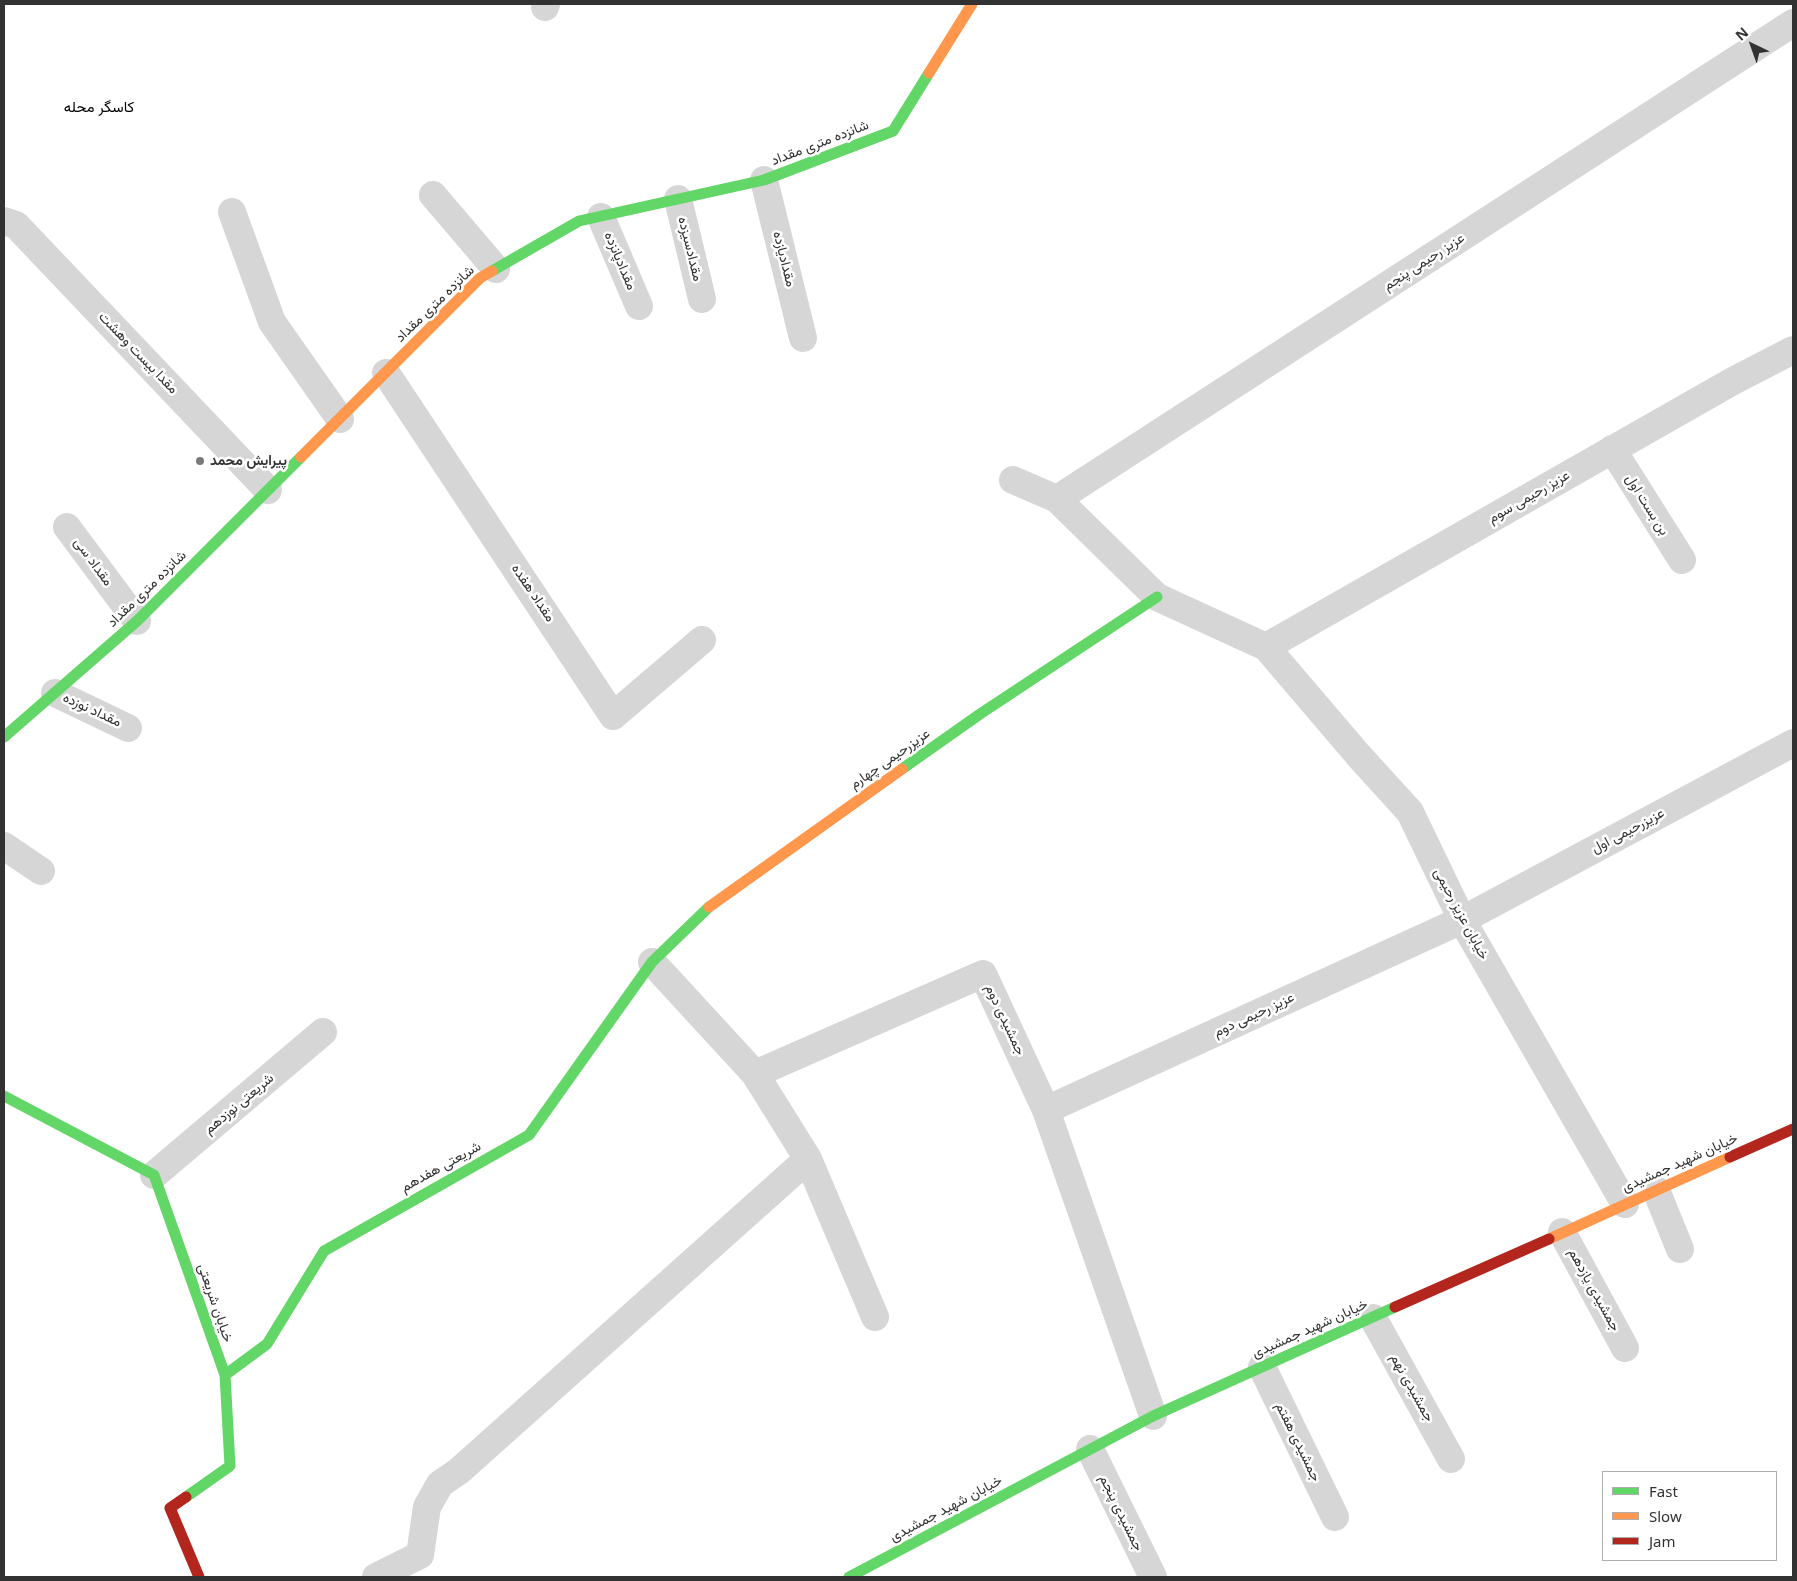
<!DOCTYPE html>
<meta charset="utf-8">
<style>
body{margin:0}
#map{position:relative;width:1797px;height:1581px;overflow:hidden;background:#fff;font-family:"Noto Sans",sans-serif}
canvas{display:block}
.frame{position:absolute;inset:0;border:5px solid #323232;pointer-events:none}
.legend{position:absolute;left:1602px;top:1471px;width:175px;height:90px;box-sizing:border-box;background:#fff;border:1px solid #adadad;margin:0;padding:6px 9px;list-style:none;font-size:15px;color:#323232}
.legend li{display:flex;align-items:center;gap:10px;height:25px}
.legend b{width:25px;border:1px solid #adadad}
.north{position:absolute;left:1727px;top:20px;width:50px;height:50px;-webkit-text-stroke:4px #fff;paint-order:stroke;rotate:318deg;font-size:14px;font-weight:700;line-height:20px;text-align:center;color:#323232}
.north::after{content:'';display:block;margin:auto;width:18px;height:22px;background:#323232;clip-path:polygon(50% 0,100% 100%,50% 72%,0 100%)}
</style>
<div id="map">
<canvas width="1797" height="1581"></canvas>
<div class="frame"></div>
<ul class="legend">
<li><b style="height:6px;background:#63d668"></b>Fast</li>
<li><b style="height:6px;background:#ff974d"></b>Slow</li>
<li><b style="height:6px;background:#b3261e"></b>Jam</li>
</ul>
<div class="north">N</div>
</div>
<script>
const ctx = document.querySelector('canvas').getContext('2d');
ctx.lineJoin = 'round';
function strokePath(path, color, width, dash) { ctx.strokeStyle = color; ctx.lineWidth = width; ctx.lineCap = dash ? 'butt' : 'round'; ctx.setLineDash(dash || []); ctx.stroke(path); }
function write(font, color, halo, rows, align = 'center') {
  ctx.font = font + ' "Noto Sans",Vazirmatn,sans-serif'; ctx.lineWidth = 5; ctx.setLineDash([]); ctx.textBaseline = 'middle'; ctx.strokeStyle = halo; ctx.fillStyle = color; for (const [text, x, y, turn = 0] of rows) {
    ctx.save(); ctx.translate(x, y); ctx.rotate((+turn || 0) * Math.PI / 180); ctx.textAlign = isNaN(turn) ? turn : align; if (halo) ctx.strokeText(text, 0, 0); ctx.fillText(text, 0, 0); ctx.restore();
  }
}
const street = new Path2D(`
 M545 7 546 4
 M764 180 803 338
 M433 195 496 269
 M678 199 702 299
 M232 212 272 322 340 419
 M601 217 639 306
 M4 221 16 225 268 490
 M386 373 613 716 702 640
 M1612 449 1682 560
 M1013 480 1057 499 1157 597 1266 647 1359 756 1410 812 1462 920 1625 1204
 M1057 499 1793 23
 M67 527 137 621
 M1266 647 1733 381 1793 350
 M55 693 128 728
 M4 846 41 871
 M652 962 755 1074 983 974 1046 1110 1153 1416
 M755 1074 808 1159 875 1317
 M1046 1110 1462 920 1793 743
 M154 1175 323 1032
 M1656 1190 1680 1249
 M1562 1232 1625 1348
 M1373 1318 1451 1459
 M1262 1367 1335 1517
 M1090 1449 1153 1577
 M376 1577 420 1555 427 1507 440 1484 459 1471 808 1159`);
const fast = new Path2D(`
 M492 271 579 221 764 180 893 131 929 73
 M4 737 137 621 301 457
 M902 769 980 714 1157 597
 M4 1096 154 1175 225 1375 230 1466 186 1497
 M225 1375 267 1344 324 1251 529 1135 652 962 709 907
 M849 1577 1153 1416 1395 1307`);
const slow = new Path2D(`
 M929 73 972 4
 M301 457 480 278 492 271
 M709 907 902 769
 M1549 1239 1730 1157`);
const jam = new Path2D(`
 M1730 1157 1793 1129
 M1395 1307 1549 1239
 M186 1497 170 1508 199 1577`);
const markers = [
 [200,461,5,"#7a7a7a"]
];
const streetNames = [
 ["شانزده متری مقداد",820,143,-21],
 ["مقدادسیزده",690,249,76],
 ["مقدادیازده",784,259,76],
 ["مقدادپانزده",620,261,67],
 ["عزیز رحیمی پنجم",1424,262,-33],
 ["شانزده متری مقداد",435,304,-44],
 ["مقدا بیست وهشت",138,353,46],
 ["عزیز رحیمی سوم",1529,497,-30],
 ["بن بست اول",1647,505,58],
 ["مقداد سی",93,562,54],
 ["شانزده متری مقداد",147,589,-44],
 ["مقداد هفده",533,593,56],
 ["مقداد نوزده",92,710,25],
 ["عزیزرحیمی چهارم",890,759,-35],
 ["عزیزرحیمی اول",1628,831,-28],
 ["خیابان عزیز رحیمی",1461,914,62],
 ["عزیز رحیمی دوم",1254,1015,-25],
 ["جمشیدی دوم",1005,1020,65],
 ["شریعتی نوزدهم",239,1104,-40],
 ["خیابان شهید جمشیدی",1680,1163,-24],
 ["شریعتی هفدهم",441,1167,-29],
 ["جمشیدی یازدهم",1594,1290,61],
 ["خیابان شریعتی",215,1303,71],
 ["خیابان شهید جمشیدی",1310,1329,-24],
 ["جمشیدی نهم",1412,1388,61],
 ["جمشیدی هفتم",1298,1442,64],
 ["خیابان شهید جمشیدی",946,1509,-28],
 ["جمشیدی پنجم",1121,1513,64]
];
const poiNames = [
 ["پیرایش محمد",210,461]
];
const neighbourhoodNames = [
 ["کاسگر محله",99,108]
];
strokePath(street, '#d6d6d6', 28);
strokePath(fast, '#63d668', 11);
strokePath(slow, '#ff974d', 11);
strokePath(jam, '#b3261e', 11);
for (const [x, y, r, color] of markers) { const dot = new Path2D(); dot.arc(x, y, r, 0, 2 * Math.PI); ctx.fillStyle = color; ctx.fill(dot); strokePath(dot, '#fff', 2); }
write('14px', '#323232', '#fff', streetNames);
write('bold 14px', '#323232', '#fff', poiNames, 'left');
write('15px', '#000', '#fff', neighbourhoodNames);
</script>
